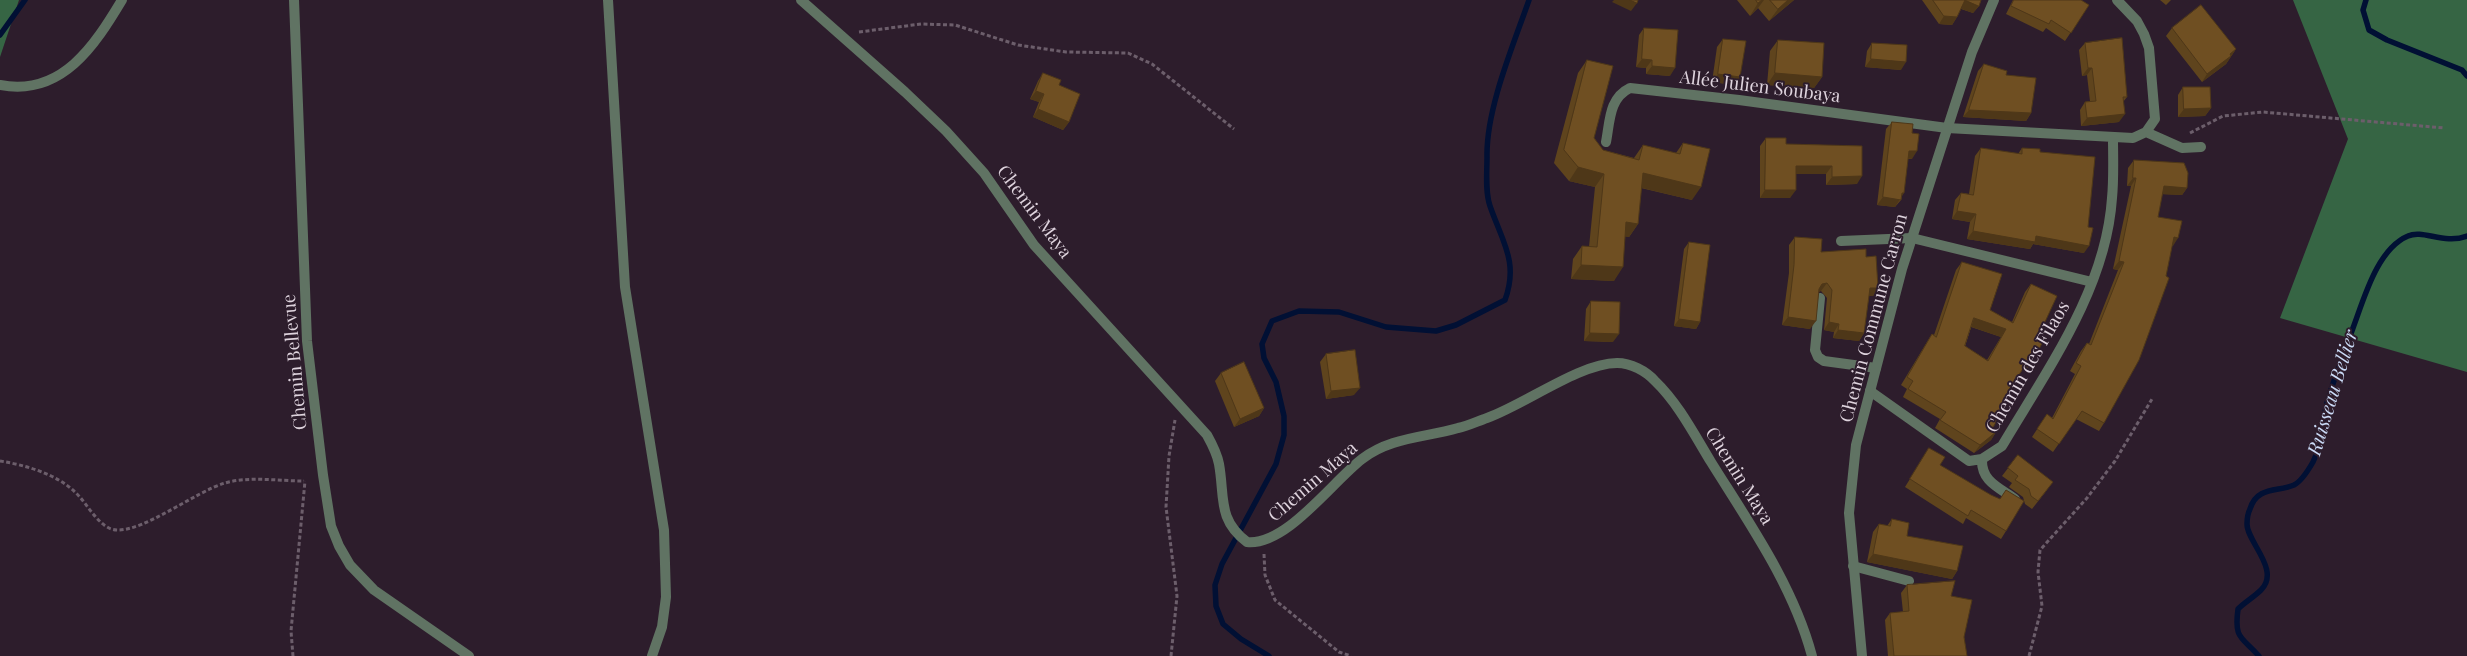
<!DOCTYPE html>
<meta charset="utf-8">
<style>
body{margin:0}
canvas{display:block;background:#2d1d2c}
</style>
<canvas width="2467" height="656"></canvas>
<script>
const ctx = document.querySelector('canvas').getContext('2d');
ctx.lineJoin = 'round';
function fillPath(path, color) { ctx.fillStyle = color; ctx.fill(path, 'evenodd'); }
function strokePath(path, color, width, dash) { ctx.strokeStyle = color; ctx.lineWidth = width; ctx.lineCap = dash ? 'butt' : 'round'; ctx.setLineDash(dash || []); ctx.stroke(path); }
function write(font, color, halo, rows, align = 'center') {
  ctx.font = font + ' "Playfair Display",serif'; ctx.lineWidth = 4; ctx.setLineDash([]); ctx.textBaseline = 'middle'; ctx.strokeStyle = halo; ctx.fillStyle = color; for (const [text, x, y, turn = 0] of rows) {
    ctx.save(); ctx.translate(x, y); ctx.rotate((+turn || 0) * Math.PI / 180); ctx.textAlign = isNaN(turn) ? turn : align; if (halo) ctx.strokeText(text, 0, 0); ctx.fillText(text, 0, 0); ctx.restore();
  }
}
const forest = new Path2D(`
 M0 0H19L0 57Z
 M2293 0H2467V372L2280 318 2348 139Z`);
const stream = new Path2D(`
 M2366 0 2363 10 2369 30 2387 40 2462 70 2467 76
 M0 35 25 0
 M1269 656 1241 639 1223 624 1216 606 1215 585 1222 564 1276 464 1284 435V416L1276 382 1264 358 1262 344 1272 321 1299 311 1339 312 1386 327 1436 331 1456 325 1505 300C1519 262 1502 241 1490 206 1485 192 1487 172 1487 157 1486 109 1513 46 1529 0
 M2259 656C2241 636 2234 639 2238 609 2245 602 2254 597 2261 590 2281 570 2247 542 2247 524 2247 520 2248 513 2250 509 2257 486 2278 492 2294 485 2302 481 2309 469 2313 462 2323 443 2322 423 2327 403 2334 378 2344 353 2353 328 2364 299 2377 249 2408 236 2423 229 2444 245 2467 236`);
const path = new Path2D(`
 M859 32 921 24 955 25 1018 45 1066 52 1128 53 1152 64 1234 129
 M2190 133 2223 116 2263 112 2444 128
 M0 461C25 465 57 474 76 493 87 503 100 530 117 530 145 531 195 492 225 483 249 476 279 481 304 481
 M1264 554 1265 575 1275 600 1339 652 1351 656
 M293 656 291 631 305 481
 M1171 656 1177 596 1166 507 1169 456 1175 420
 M2029 656 2042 606 2038 572 2040 550 2087 498 2115 461 2152 399`);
const minor = new Path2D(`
 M294 0 307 341 323 475 331 526 339 546 350 565 374 590 469 656
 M608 0 625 287 664 530 666 597 662 627 652 656
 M801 0 905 92 946 131 984 173 1034 245 1207 435C1212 444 1217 453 1219 464 1225 497 1217 519 1247 542 1286 546 1332 482 1362 459 1391 437 1424 438 1458 428 1468 426 1478 421 1487 418 1524 405 1580 363 1617 363 1631 363 1646 371 1655 381 1678 403 1694 434 1711 462 1749 523 1793 585 1812 656
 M0 85C62 97 95 45 122 0
 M2146 132 2182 148 2201 147
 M1606 142C1610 121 1609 98 1630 88L1739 100 1947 128 2133 138 2146 132 2155 119 2149 48 2144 34 2137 21 2117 0
 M1841 241 1912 238 2092 282
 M1820 298 1815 350 1818 357 1824 361 1876 368
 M1870 391 1969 461 1982 459 2002 446C2047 370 2106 289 2112 198 2114 178 2113 157 2113 137
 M1982 459C1981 481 1998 487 2015 499
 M1853 566 1909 581`);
const tertiary = new Path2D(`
 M1862 656 1849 513 1856 445 1902 269 1972 52 1994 0`);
const wall = new Path2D(`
 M1737 0H1794L1769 21 1758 8 1750 16Z
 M1922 0H1981L1979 6 1973 13 1961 9 1957 17 1952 25 1939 24Z
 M2013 0H2081L2089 5 2065 41 2046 28 2043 32 2006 14Z
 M2160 0H2171L2166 5Z
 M1644 28 1670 76 1646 74V68L1636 67 1639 35Z
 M2172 28 2236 49 2226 64 2202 82 2166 36Z
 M1723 39 1740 77 1735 85 1712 82 1717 47Z
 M1778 40 1822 77 1814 88 1767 85 1770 51Z
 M1872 43 1901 70 1865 67 1867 51Z
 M2085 43 2127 97 2123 102 2119 122 2081 126 2080 110 2085 102 2090 101 2087 75 2082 76 2079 50Z
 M1587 60 1594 138 1603 150 1634 158 1643 145 1676 153 1683 143 1692 200 1641 188 1638 224 1629 237 1625 236 1614 281 1571 279 1573 259 1582 246 1589 247 1595 187 1569 181 1554 163 1578 73Z
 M1984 64 2006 75 2031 113 2026 121 1963 117 1978 71Z
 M1043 73 1059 85 1069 122 1063 130 1033 117 1039 102 1030 99 1038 81Z
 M2183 87 2211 108 2205 116 2178 117V95Z
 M1892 122 1912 133V159H1908L1901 200 1895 207 1877 205 1886 129Z
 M1766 138 1786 144 1862 146 1857 184 1826 185V174H1796L1790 198H1760V146Z
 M1981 148 2018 154 2022 148 2040 152 2084 253 2033 244 2030 249 1967 239 1970 222 1952 219 1955 200 1961 193 1969 194 1975 156Z
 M2134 160 2187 188 2182 195 2162 194 2158 217 2173 246H2172L2104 423 2099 431 2076 419 2053 452 2032 437 2047 414 2052 418 2075 374 2070 371 2081 351 2087 343 2089 344 2118 270 2113 269 2131 186H2127L2128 168Z
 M1795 237 1821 252 1866 257 1878 288 1873 296H1869L1864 333 1859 341 1833 338 1834 332 1824 330 1827 298 1821 291 1818 292 1810 329 1782 325 1789 273V245Z
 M1689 242 1700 322 1696 329 1674 326 1684 249Z
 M1962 262 1990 310 2012 322 2025 292 2031 284 2038 337 2031 363 2026 371 2023 369 2008 391 1992 429 1996 432 1991 440 1974 453 1935 428 1940 419 1903 397 1907 389 1901 385 1927 342 1932 334 1934 335 1956 270ZM1971 327 2001 337 1987 360 1965 346Z
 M1591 301 1613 342 1584 341 1586 309Z
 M1326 354 1354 395 1326 399 1320 362Z
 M1221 373 1264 408 1259 416 1234 427 1215 381Z
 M1929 448 1940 465 2006 531 2001 539 1966 518 1963 524 1905 487Z
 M2018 455 2047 490 2032 509 2025 504 2023 497 2009 487 2012 483 2002 476Z
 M1892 519 1907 536 1957 571 1952 579 1867 562 1873 532 1879 524 1887 526Z
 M1907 585 1951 596 1964 637 1967 656H1888L1885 620 1890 613 1903 612 1901 593Z`);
const shadedWall = new Path2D(`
 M1614 0H1630L1637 3 1631 11 1612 2Z
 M1762 0H1764L1758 8 1750 16 1758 3Z
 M1788 0H1794L1769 21 1778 9Z
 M1965 0 1979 6 1973 13 1959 8Z
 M1944 16 1957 17 1952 25 1939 24Z
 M2236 49 2226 64 2202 82 2207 74Z
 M1642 59 1652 60 1646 68 1636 67Z
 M1871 59 1906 62 1901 70 1865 67Z
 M1652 66 1675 68 1670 76 1646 74Z
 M2088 68H2092L2087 75 2082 76Z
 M1775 73 1822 77 1814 88 1767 85Z
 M1718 74 1740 77 1735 85 1712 82Z
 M1036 91 1044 94 1039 102 1030 99Z
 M2211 108 2205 116 2178 117 2184 109Z
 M1038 109 1069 122 1063 130 1033 117Z
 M1969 110 2031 113 2026 121 1963 117Z
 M2125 114 2119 122 2081 126 2087 118Z
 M1909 151H1917L1912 159 1904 158Z
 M1796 166H1832L1826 174H1790Z
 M1578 167 1604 174 1595 187 1569 181Z
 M1643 173 1701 187 1692 200 1634 186Z
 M1862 176 1857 184 1826 185 1832 177Z
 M2133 178H2136L2131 186H2127Z
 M2164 186 2187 188 2182 195 2158 194Z
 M1765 190H1796L1790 198H1760Z
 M1902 193H1904L1895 207 1877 205 1883 197Z
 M1957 211 1976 214 1970 222 1952 219Z
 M1626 222 1638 224 1629 237 1616 236Z
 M1973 231 2036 236 2089 246 2084 253 2033 244 2030 249 1967 239Z
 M2174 237 2178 238 2173 246 2168 245Z
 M2119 261 2124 262 2118 270 2113 269Z
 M1581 265 1623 267 1614 281 1571 279Z
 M1827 283 1821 291 1817 292 1822 284Z
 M1870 288H1878L1873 296H1864Z
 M1788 317 1816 321 1810 329 1782 325Z
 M1974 318 2006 329 2001 337 1969 326Z
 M1679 319 1700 322 1696 329 1674 326Z
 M1829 322 1839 324 1834 332 1824 330Z
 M1838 330 1864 333 1859 341 1833 338Z
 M1590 333 1619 334 1613 342 1584 341Z
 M1360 388 1354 395 1326 399 1331 391Z
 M1264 408 1259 416 1234 427 1240 419Z
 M1996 432 1991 440 1974 453 1980 445Z
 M1873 554 1957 571 1952 579 1867 562Z`);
const building = new Path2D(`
 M1630 0H1638L1637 3Z
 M1756 0H1762L1758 3Z
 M1770 0H1788L1778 9Z
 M1933 0H1965L1957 17 1944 16Z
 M1965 0H1981L1979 6Z
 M2014 0H2081L2089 5 2071 33 2051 20 2049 24 2011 6Z
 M2201 5 2236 49 2230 54 2231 56 2207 74 2172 28Z
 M1644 28 1678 30 1675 68 1652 66V60L1642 59Z
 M2122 38 2127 97H2123L2125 114 2087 118 2085 102 2096 101 2092 68H2088L2085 43Z
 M1723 39 1746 41 1740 77 1718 74Z
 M1778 40 1824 43 1822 77 1775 73Z
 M1872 43 1907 45 1906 62 1871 59Z
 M1587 60 1613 66 1594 138 1603 150 1639 160 1643 145 1680 154 1683 143 1710 149 1701 187 1643 173 1638 224 1626 222 1623 267 1581 265 1582 246 1597 247 1604 174 1578 167 1564 150Z
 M1984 64 2007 71 2006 75 2036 78 2031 113 1969 110Z
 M1043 73 1061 80 1059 85 1080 94 1069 122 1038 109 1044 94 1036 91Z
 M2183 87H2210L2211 108 2184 109Z
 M1892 122 1913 124 1912 133 1919 134 1917 151H1909L1904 193H1902L1901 200 1883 197Z
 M1766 138H1786V144L1862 146V176L1832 177V166H1796V190H1765Z
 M1981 148 2022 154V148L2040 149V152L2095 157 2088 227 2093 228 2089 246 2036 236 2035 242 1973 231 1976 214 1957 211 1961 193 1973 195Z
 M2134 160 2184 163 2188 173 2187 188 2164 186 2158 217 2182 221 2178 238 2174 237 2166 276 2169 278 2139 360 2104 423 2082 411 2059 444 2037 429 2047 414 2053 419 2081 366 2076 363 2087 343 2091 345 2124 262 2119 261 2136 178H2133Z
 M1795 237 1822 239 1821 252 1866 249V257L1876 256 1878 288H1870L1864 333 1838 330 1839 324 1829 322 1832 290 1827 283 1822 284 1819 289 1816 321 1788 317 1794 265Z
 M1689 242 1710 245 1700 322 1679 319Z
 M1962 262 2002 274 1990 310 2013 323 2031 284 2057 296 2038 337 2044 340 2031 363 2028 361 2008 391 2012 395 1992 429 1996 432 1980 445 1940 420 1946 412 1908 389 1913 381 1907 377 1932 334 1936 337ZM1974 318 2006 329 1988 361 1965 346Z
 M1591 301 1620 302 1619 334 1590 333Z
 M1355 350 1360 388 1331 391 1326 354Z
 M1244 362 1264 408 1240 419 1221 373Z
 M1929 448 1945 457 1940 465 1991 495 2000 499 2006 490 2024 501 2006 531 1971 510 1968 516 1910 479Z
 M2018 455 2053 482 2038 501 2031 496 2029 489 2015 480 2018 476 2008 468Z
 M1892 519 1909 523 1907 536 1963 546 1957 571 1873 554 1879 524 1890 526Z
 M1955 581 1951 596 1972 600 1964 637 1967 656H1894L1890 613 1909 611 1907 585Z`);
const streetNames = [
 ["Allée Julien Soubaya",1760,87,7],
 ["Chemin Maya",1034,212,53],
 ["Chemin Commune Carron",1874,318,-75],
 ["Chemin Bellevue",295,362,-95],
 ["Chemin des Filaos",2028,367,-60],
 ["Chemin Maya",1739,476,58],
 ["Chemin Maya",1313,482,-41]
];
const waterNames = [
 ["Ruisseau Bellier",2333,393,-73]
];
fillPath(forest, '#366544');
strokePath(stream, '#011034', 5.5);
strokePath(path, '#6c5e6b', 3, [4, 2.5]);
strokePath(minor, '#607363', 10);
strokePath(tertiary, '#607363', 10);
fillPath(wall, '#5f441d');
fillPath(shadedWall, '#4e3718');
fillPath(building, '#6f4f22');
strokePath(building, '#4e3718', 1);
write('18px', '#ded3dd', '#2d1d2c', streetNames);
write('italic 19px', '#cadaf6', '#2d1d2c', waterNames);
</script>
